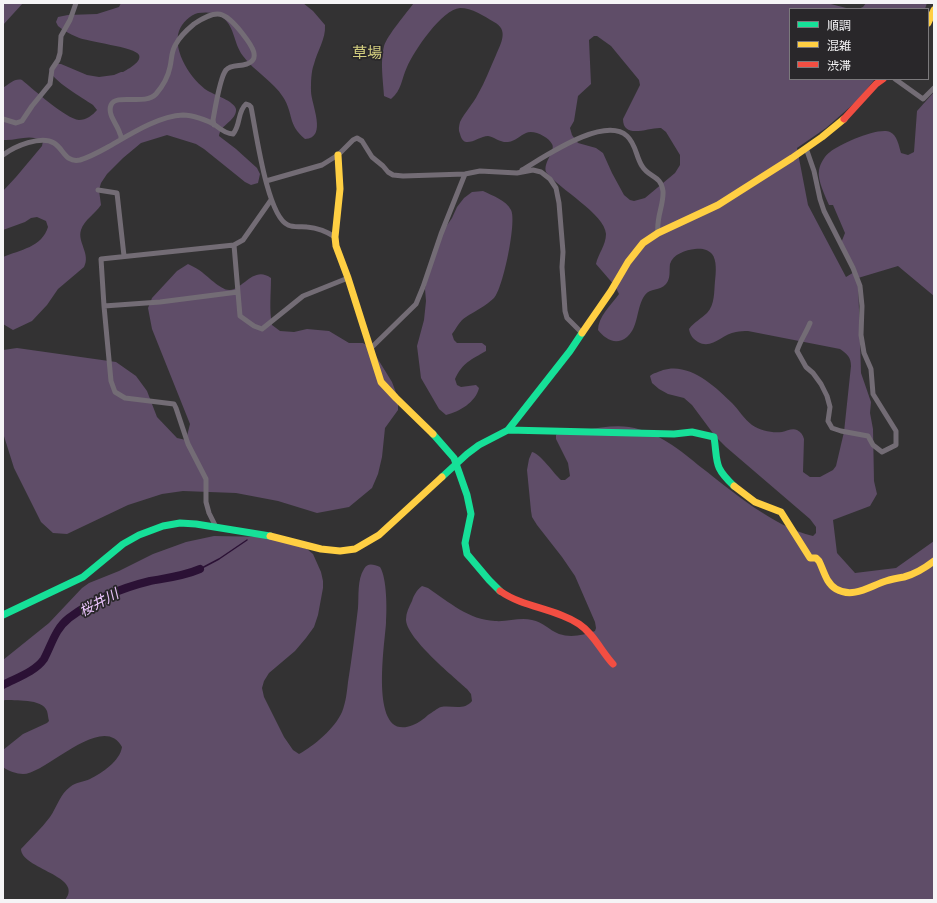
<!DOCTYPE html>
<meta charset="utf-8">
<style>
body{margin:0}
#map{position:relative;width:937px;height:903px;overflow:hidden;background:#333233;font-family:"Crimson Pro","Noto Sans JP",serif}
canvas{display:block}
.frame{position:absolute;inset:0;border:4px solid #f5f4f6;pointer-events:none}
.legend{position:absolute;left:789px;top:8px;width:140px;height:72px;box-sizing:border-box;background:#29272a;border:1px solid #7b797c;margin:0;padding:5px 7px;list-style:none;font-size:12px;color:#f5f4f6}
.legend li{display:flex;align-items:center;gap:8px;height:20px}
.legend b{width:20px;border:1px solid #7b797c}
</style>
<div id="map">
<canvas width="937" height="903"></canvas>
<div class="frame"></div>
<ul class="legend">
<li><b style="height:5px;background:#16e098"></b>順調</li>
<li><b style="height:5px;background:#ffcf43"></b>混雑</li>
<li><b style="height:5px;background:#f24e42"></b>渋滞</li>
</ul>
</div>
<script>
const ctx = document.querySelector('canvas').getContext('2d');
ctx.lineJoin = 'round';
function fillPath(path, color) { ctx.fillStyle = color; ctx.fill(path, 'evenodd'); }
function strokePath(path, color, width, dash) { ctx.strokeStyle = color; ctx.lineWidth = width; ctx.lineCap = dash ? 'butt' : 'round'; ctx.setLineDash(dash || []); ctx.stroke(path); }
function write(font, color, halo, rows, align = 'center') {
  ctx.font = font + ' "Crimson Pro","Noto Sans JP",serif'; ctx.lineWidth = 3.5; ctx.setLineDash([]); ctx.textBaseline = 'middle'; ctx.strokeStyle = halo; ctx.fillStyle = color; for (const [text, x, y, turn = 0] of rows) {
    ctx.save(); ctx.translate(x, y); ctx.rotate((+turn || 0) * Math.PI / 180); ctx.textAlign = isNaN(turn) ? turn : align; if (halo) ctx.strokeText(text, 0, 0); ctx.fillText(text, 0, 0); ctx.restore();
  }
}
const green = new Path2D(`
 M3 3H23L3 25Z
 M121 3H303L313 11 325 25C326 39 317 51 314 64 311 72 311 82 311 91 311 104 328 138 305 139 287 124 294 114 283 97 274 82 254 71 243 56 232 41 236 25 219 15 213 12 205 12 198 13 190 15 182 23 179 31 172 51 192 81 208 91 215 95 234 101 236 109 237 118 225 124 221 130 220 132 219 134 219 136L236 149 257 168 260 174 258 183 251 185 245 182 204 149 196 144 167 135 141 143 123 158 107 174 101 183 99 190 101 205C95 214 84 220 81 230 77 242 91 254 84 267L58 289 47 305 32 321 13 330 3 324V257C20 250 42 247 48 227L46 221 37 217 31 218 25 222 3 230V191L16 177 42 146 43 141C28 133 18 141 3 140V88C9 84 15 78 22 80 33 89 66 119 79 120 86 120 93 115 97 110L93 105C83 98 51 80 49 69L56 64H61L87 75 99 77 114 75 121 72H123C128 69 142 62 139 55 136 47 87 42 77 37 70 34 64 31 58 26L56 22 58 17 68 15 97 14 119 7Z
 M414 3H815L819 4 827 3 850 9H790V79H875L858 100 826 128 797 148 808 205 846 277 856 271 841 243 845 233 833 205H829C825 196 817 179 819 170 820 164 825 155 830 152 840 144 878 127 890 132 897 135 899 146 901 153L908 155 914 152 917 111 934 92V296L898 266 858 278 861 373 871 402 870 413 873 429 874 481 877 494 870 506 833 520 837 553 855 573 896 568 934 541V900H65C85 876 21 869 21 849 30 839 41 829 50 817 57 807 60 794 70 787 76 782 84 782 90 779 102 773 120 761 122 747 103 711 46 774 23 774 17 774 8 771 3 767V750L23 734 47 723 49 721C48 718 48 714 47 711 42 698 15 701 3 700V660L49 623 82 588 89 583 119 571 153 554 186 542 214 536 270 537 307 549 313 554 321 572 323 581V588L318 615 314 627 306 638 295 651 269 673 264 681 262 688 264 697 284 737 293 750 299 754C314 746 335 728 342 712 346 702 347 691 348 682 352 657 355 633 358 608 359 596 357 580 364 569 368 562 374 565 380 567 387 578 387 609 386 623 385 643 368 744 413 725 418 723 424 719 428 715 432 713 437 708 441 707 452 705 464 711 472 701L471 694 467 689C453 676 405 637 406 619 406 613 409 607 412 601 414 595 416 591 422 586L428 588C449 602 469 620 495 621 508 622 520 617 532 620 543 622 549 630 559 634 571 638 584 635 595 631L596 628 595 622 575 576 562 557 537 525 532 517 531 511 527 470 529 459 532 452C541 454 553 473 561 480H565L570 476 568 463 556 439V435L560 431C568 430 576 430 584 430 599 428 614 425 629 427 659 432 680 450 702 468 733 492 774 527 813 536L816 533V527L810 519 726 447 715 436 692 405 684 398 668 394 659 389 652 383 650 376C653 373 659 372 663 370 689 362 715 386 732 403 739 410 744 419 752 425 761 431 772 433 782 432 787 431 792 428 797 430 801 432 803 435 804 439L803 472 810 477H820L833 470 836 466 844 432 851 366C851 357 847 354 840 349L748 331C744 331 740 331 736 332 722 334 712 350 698 342 693 339 690 335 689 329 694 322 701 319 707 313 715 305 714 291 715 281 716 273 717 260 712 254 708 249 701 248 695 249 686 250 673 254 670 264 669 271 671 278 666 284 660 291 650 288 645 295 636 307 639 327 627 337 616 346 605 339 598 330 598 317 611 305 619 294L615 286 596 264C598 254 606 245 606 234 605 214 559 189 546 172 543 162 556 151 552 144 549 137 533 129 526 133 519 136 516 141 508 142 501 143 494 137 488 136 478 136 464 151 460 134 458 130 459 126 460 122 465 112 473 104 478 94 485 82 490 68 496 55 501 43 509 30 494 22 484 16 472 8 460 8 442 9 414 51 407 67 401 80 402 90 391 99L384 96C383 80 380 61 384 46 387 36 407 12 414 3ZM594 36H597L611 46 639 80 640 85 623 119C623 140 649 127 661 128L666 132 680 155V165L675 173 645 198 634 201 630 200 624 195 612 173 603 153 596 148 578 143 572 135 570 128 574 121 578 96 591 84 589 40Z
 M866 3H927L925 9H858L863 7Z
 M483 191C493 196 506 200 511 210 517 221 503 289 494 298 486 306 475 311 466 317 460 320 456 329 452 334L454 340 457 343H482L486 346V351C471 360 463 362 455 379L457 385 461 387 476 385 479 388C476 402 459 412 446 415L439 409 421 378 417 346 424 320 426 301 425 289 433 251 441 234 452 218 457 207 464 198 472 192Z
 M188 264C192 266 196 268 199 270 207 275 221 291 230 290 243 289 254 265 271 278 271 294 269 310 272 325L280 331 294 332 307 329 329 331 349 343H363L371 348 392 382 398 398V410L385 428 382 457 378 474 372 488 349 507 317 513 278 501 236 493 183 491 162 494 128 505 67 534 53 533 41 522 14 468 3 433V350L17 348 116 362 136 376 147 391 157 417 177 438 186 440 190 424 152 329 148 308 152 298 177 271Z`);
const stream = new Path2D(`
 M200 569 219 559 247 540`);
const river = new Path2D(`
 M3 685C16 678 35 672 44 659 52 644 55 629 69 618 93 600 121 588 150 581 167 578 184 576 200 569`);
const street = new Path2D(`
 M895 79 923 99 934 88
 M3 119 16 123 22 121 32 106 50 84 52 69 58 60 60 53 61 36 70 20 76 3
 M121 139C121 137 121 135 120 134 118 125 107 115 111 105 116 93 145 106 156 94 162 87 168 77 170 67 172 59 171 51 176 44 180 36 188 29 194 24 217 9 224 10 242 33 249 42 265 61 243 65 238 66 230 65 226 70 220 77 215 109 213 120L214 125
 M806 148 814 171 820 199 824 211 853 268 860 286 862 306 861 335 864 353 871 369 873 394 896 431V445L882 452 873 445 868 436 841 431 832 428 828 421 830 407 827 396 821 384 813 373 806 367 797 351C800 341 806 333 810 323
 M3 155C15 146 41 135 54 143 64 149 65 163 80 160 90 157 99 152 108 147 129 135 158 116 183 115 192 115 207 120 215 125 220 129 226 134 233 134 241 125 237 112 246 104L249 105 251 107C256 131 267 216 288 225 294 228 301 226 307 227 318 228 326 231 335 237
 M522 170C543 158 604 115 627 136 636 144 636 157 642 166 649 178 661 175 663 191 664 205 656 217 658 233
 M266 181 322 165 338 155 353 140 357 138 362 141 372 157 383 166 388 172 393 175 403 176 465 174 480 171 517 173 533 170 541 172 550 179 556 188 559 203 563 252 562 267 565 311 567 318 582 333
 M98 190 117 193 124 256
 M234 245 240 316 254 326 262 329 303 296 348 278
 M104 306 160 302 238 292
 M371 348 416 304 423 287 441 234 465 174
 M216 527 209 513 206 502V479L188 444 176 408 174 404 125 398 115 392 111 381 104 306 101 259 234 245 243 240 271 200`);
const fast = new Path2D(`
 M508 430 674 434 692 432 714 437C718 463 713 466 734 486
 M433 434 454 458 467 495 471 514 465 543 467 554 489 580 500 591
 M442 477 467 454 479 445 508 430 570 351 582 333
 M3 615 83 577 123 544 139 535 163 526 180 523 196 524 270 536`);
const slow = new Path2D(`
 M928 23 934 10
 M338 155 340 189 335 237 336 246 348 278 381 382 396 398 433 434
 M582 333 611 291 628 262 643 243 658 233 718 205 792 158 822 137 844 119
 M734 486 755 502 781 512 810 558H816L819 561C824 571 826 583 836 589 853 599 870 586 886 581 892 579 898 578 904 577 915 574 925 568 934 561
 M270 536 321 549 340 551 355 549 379 535 442 477`);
const jam = new Path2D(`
 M844 119 876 84 883 79
 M500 591C524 608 555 608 579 624 594 634 601 651 613 664`);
const waterNames = [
 ["桜井川",99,603,-28]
];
const quarterNames = [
 ["草場",367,53]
];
fillPath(green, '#5f4d68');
strokePath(stream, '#2b1135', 1.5);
strokePath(river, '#2b1135', 8);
strokePath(street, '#736c75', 5);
strokePath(fast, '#16e098', 7);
strokePath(slow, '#ffcf43', 7);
strokePath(jam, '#f24e42', 7);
write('italic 14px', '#eac4fc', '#29272a', waterNames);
write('15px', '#d3ce7f', '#29272a', quarterNames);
</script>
